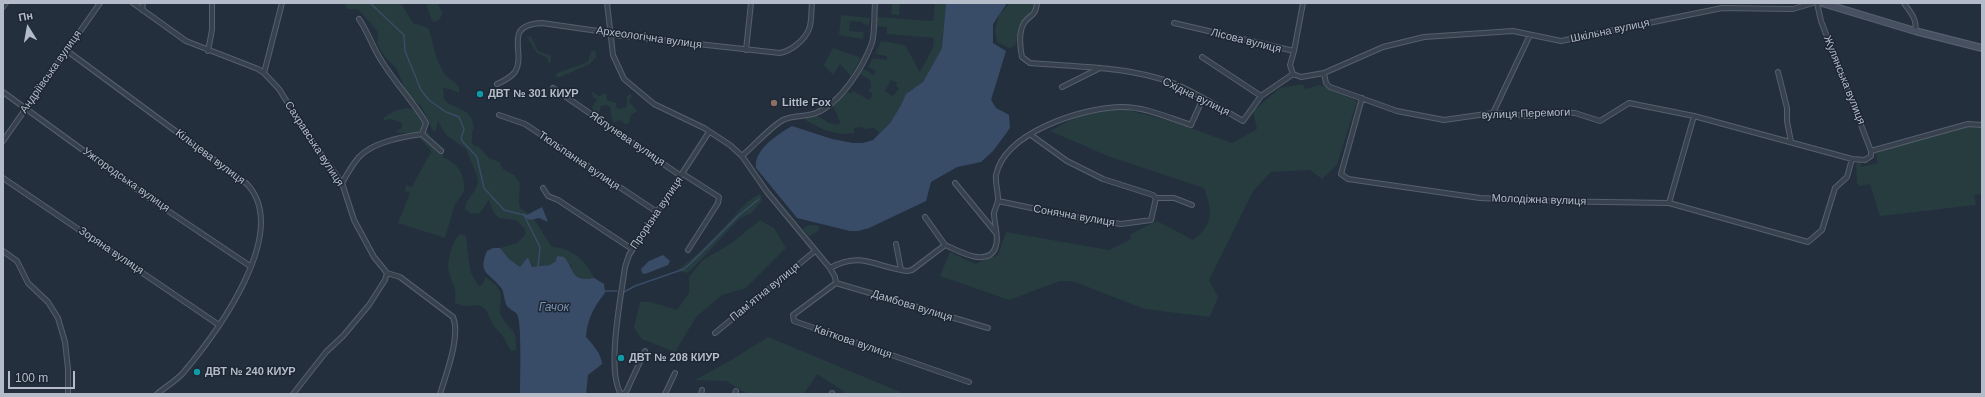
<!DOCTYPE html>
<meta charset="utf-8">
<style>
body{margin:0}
#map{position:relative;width:1985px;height:397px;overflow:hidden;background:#242f3e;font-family:Helvetica,sans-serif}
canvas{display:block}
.frame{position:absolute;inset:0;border:4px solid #b4bcc9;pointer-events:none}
.north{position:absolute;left:8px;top:8px;width:40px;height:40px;-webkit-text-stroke:3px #1d2633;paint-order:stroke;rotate:349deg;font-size:11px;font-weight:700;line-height:16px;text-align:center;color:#b4bcc9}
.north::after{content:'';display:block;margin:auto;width:14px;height:18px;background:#b4bcc9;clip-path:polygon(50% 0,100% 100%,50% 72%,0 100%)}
.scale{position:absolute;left:8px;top:371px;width:67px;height:18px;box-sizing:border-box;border:2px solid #b4bcc9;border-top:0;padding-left:5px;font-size:12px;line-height:14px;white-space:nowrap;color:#b4bcc9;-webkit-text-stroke:3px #1d2633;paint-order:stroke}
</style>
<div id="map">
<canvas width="1985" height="397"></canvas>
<div class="frame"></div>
<div class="north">Пн</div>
<div class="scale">100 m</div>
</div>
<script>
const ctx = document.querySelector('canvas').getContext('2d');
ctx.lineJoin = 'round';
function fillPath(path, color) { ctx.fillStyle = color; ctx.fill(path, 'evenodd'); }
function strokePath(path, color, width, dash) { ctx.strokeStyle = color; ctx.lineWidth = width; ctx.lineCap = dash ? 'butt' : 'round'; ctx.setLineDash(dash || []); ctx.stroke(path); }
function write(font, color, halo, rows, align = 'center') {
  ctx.font = font + ' Helvetica,sans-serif'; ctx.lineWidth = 3; ctx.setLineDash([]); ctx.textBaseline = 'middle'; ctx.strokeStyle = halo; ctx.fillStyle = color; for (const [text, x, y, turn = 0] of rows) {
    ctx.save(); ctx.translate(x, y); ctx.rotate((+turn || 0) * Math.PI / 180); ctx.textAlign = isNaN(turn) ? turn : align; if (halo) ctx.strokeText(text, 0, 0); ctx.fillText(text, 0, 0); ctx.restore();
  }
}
const green = new Path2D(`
 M345 3H401L413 23 428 28C435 44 435 67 450 79 455 83 461 86 459 93L449 89 443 88 444 99C455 112 471 105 474 128L472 132V143L475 146H478L489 158 499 162 503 169 514 175 520 183 519 202 520 208 532 216 552 247C571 248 586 260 594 278 582 280 573 279 571 265L556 261 550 265 532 267 528 257 520 267 509 259 500 248 517 243 526 234 524 228 516 220 499 218 494 213 489 200 480 213 471 214 465 209 466 203 475 190 478 182 476 173 466 149 446 135 438 121 435 132 433 131 422 107 408 95 396 68 385 57 377 44 378 32 358 9H347Z
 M426 3H438L442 13 440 19 435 22 432 21Z
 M892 3H900L899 15 891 14Z
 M935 3H946L942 48 923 82 918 87 911 90 903 100 900 107 890 123 880 133 874 128 864 129 862 127 854 128V133L841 134 824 130 805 120 806 117 816 115 829 123 839 125 840 120 838 119V116L833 107 846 92 851 94 853 91 869 100 873 94 869 91 871 87 870 80 860 74 863 69 874 75 876 71 868 67 873 58 887 60V56L875 54 881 41 905 45 920 72 933 47 934 38 887 34V27L877 26V17L933 21ZM891 80 897 83 896 86 899 88 893 96 885 91Z
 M1010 3H1034L1032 13 1022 23 1015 46 1009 48 997 42 995 30 999 15Z
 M841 15 870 18 869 25 863 24V22L850 21 849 31 864 32 863 39 839 35Z
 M527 36 531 37 538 51 551 56V62L549 63 546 57 537 53 527 37Z
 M833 48 861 58 851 76 840 64 833 75 824 65Z
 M591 51H595L596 57 590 64 560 77H556L557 73 588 62Z
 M1303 84 1305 89 1320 85 1357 101 1337 165 1322 179 1310 170 1271 172 1253 191 1209 280 1218 297 1210 317 1145 309 1072 281H1060L1009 300 940 276 950 252 975 264 998 255 1006 232 1109 250 1130 240 1131 234 1157 221 1193 240C1215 224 1212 211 1204 188L1108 156 1050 131 1076 117 1120 108 1174 122 1232 143 1257 129 1253 111 1280 88Z
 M592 92 599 96 606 93 607 100 616 103V107L619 109 627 107V97L630 93 632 96 629 101 637 111 631 115 629 123 625 124 620 120 613 123 610 107 607 105 601 106 599 114 593 111 592 107 597 100 593 97Z
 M407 108 416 110 430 136 445 149 443 157C458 163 466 176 464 192L455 204 445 238 398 223 410 193 405 191 406 185 412 187 430 153H432L429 148 415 134 395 132 402 128V123L391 119 384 120 383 118 395 111Z
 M1967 125 1982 127V194L1974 195 1976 205 1880 216 1870 184 1859 186 1857 183 1856 163 1861 162V167L1878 163 1875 151Z
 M760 194 762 200 752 213 740 218 691 270 686 273 677 270C697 257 714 237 730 221 740 210 746 200 760 194Z
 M760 220 774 228 786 248 746 288 722 295 696 317 675 352 642 339 634 328 640 302H651L677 310 689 293V277L703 260 732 243Z
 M809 225 819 226V230L809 237 803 229Z
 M461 234 466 236 470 270 473 277 479 286 483 284 485 277C513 293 494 304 502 317 512 334 517 327 516 350L511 351 502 335 493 325 486 310 479 305 464 306 455 303C455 299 456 294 455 290 453 282 448 274 448 265 449 256 453 238 461 234Z
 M768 337 905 394H848L817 374 804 394H748L726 381 695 380 733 359Z`);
const water = new Path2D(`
 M946 3H1007L993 24V43L1006 51 991 100 996 108 1009 115 1010 128 993 151 981 162 957 167 931 182 926 201 869 228 858 231H850L797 218 756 168C754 149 777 135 792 126L832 139 853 143H863L873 140 890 123 900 107 906 94 923 82 942 48Z
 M542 207 548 222 539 218 530 220 524 217 523 213 527 215Z
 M493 248H500L509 259 520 267 528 257 532 267 550 265 556 261 557 256 564 257C576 271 570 282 594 278L604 284 605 293C594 306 587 320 586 337 593 345 601 353 602 364L588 375 586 394H520C520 381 522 321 517 314 513 310 507 308 506 304 504 299 504 293 502 289 490 272 477 275 487 251Z
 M663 255 670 261 668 265 645 274 642 273 641 269 649 261Z`);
const stream = new Path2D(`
 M370 3 404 35 405 51 421 90 429 100 446 112 459 117 464 129 461 138 463 142 477 157 484 188 504 210 524 215 540 247 538 267
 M603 291H617
 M624 292 635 286 684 269 692 262 738 216 759 199`);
const street = new Path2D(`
 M133 3 186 41 258 69 264 73 279 89 311 140 342 183 354 220 374 257 387 273 400 277 453 317C461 336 446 374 440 394
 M607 3 613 55 624 79 654 104 704 128 730 145 742 156 767 192 830 268C862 251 875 267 907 271L912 270 945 245C957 250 982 265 993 252 1001 241 994 225 994 213 995 208 998 204 998 199 998 191 995 182 996 175 1005 132 1082 108 1120 107 1144 106 1169 118 1191 125L1203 98
 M1037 3C1035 18 1031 13 1024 23 1018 33 1020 47 1022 57L1030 63C1077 67 1128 66 1173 83 1197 93 1220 108 1243 121L1261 96 1293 74
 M1904 3C1910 12 1918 20 1915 31
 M3 7 6 3
 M142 10 143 3
 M359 19C368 32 373 48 381 60 395 83 413 101 426 123L422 134 441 151
 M1174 23 1294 51 1303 3
 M66 50 247 184C292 232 216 334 183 373 176 381 165 387 157 394
 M746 50 751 3
 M208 51 212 30V3
 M1202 57 1261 96
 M1778 72 1787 108V121L1791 142
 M264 73 282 3
 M1324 73 1326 83 1330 87 1397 111 1444 120 1493 113 1529 116 1553 112 1575 113 1600 121 1629 103 1694 116 1852 159 1865 160 1871 156V151L1821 21 1817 3
 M1293 74 1301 77 1324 73 1383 47 1424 37 1513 31 1561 41 1722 8 1793 9 1813 3
 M1293 74 1290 65 1294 51
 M497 84C504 81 510 78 515 72 527 53 501 25 542 23L605 32 615 35 780 53C791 51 805 40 809 29 812 22 811 11 812 3
 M1062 87 1100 68
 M553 88 681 176
 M3 92 146 196 250 266
 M1362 98 1341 174 1348 179 1480 198 1542 201 1669 203 1808 242 1822 230 1835 188 1847 177 1852 159
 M1493 113 1530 35
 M499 115 525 124 657 212
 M1031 135 1067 161 1103 179 1153 195 1156 198H1174L1192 205
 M3 141 100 3
 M1871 151 1968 124 1982 125
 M742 156C754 146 770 127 783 120 793 115 806 117 816 113 841 103 863 67 872 43 875 31 874 15 875 3
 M683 174 719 197 718 203 688 250
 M3 178 219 325
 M342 183C347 174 352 165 359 157 373 142 402 137 422 134
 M955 183 996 233
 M543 188 548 196 558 200 632 249
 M998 201 1075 217 1121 224 1151 220 1156 198
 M1669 203 1694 116
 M925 217 945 245
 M896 244 901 270
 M3 251 17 261 28 283 48 302 58 318 65 342 68 369V394
 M830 268 835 277 836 283
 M836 283 793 315 794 321 969 382
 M836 283 988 328
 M715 333 815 251
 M293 394 326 352 343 336 369 305 385 280 387 273
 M621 394C606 370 621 297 625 267L629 255 709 132
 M623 394 626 392 645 351
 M665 394 675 373
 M701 394 702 390
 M735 394 736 391
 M832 394V393`);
const secondary = new Path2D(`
 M1822 3 1915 31 1982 48`);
const markers = [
 [480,94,4,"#0f9aa8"],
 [774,103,4,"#8d6e63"],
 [621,358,4,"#0f9aa8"],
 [197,372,4,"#0f9aa8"]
];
const streetNames = [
 ["Шкільна вулиця",1610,31,-12],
 ["Археологічна вулиця",649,38,8],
 ["Лісова вулиця",1246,41,14],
 ["Андріївська вулиця",51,72,-55],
 ["Жулянська вулиця",1844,80,68],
 ["Східна вулиця",1196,97,26],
 ["вулиця Перемоги",1526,114,-2],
 ["Яблунева вулиця",627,139,34],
 ["Сахравська вулиця",314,144,57],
 ["Кільцева вулиця",210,157,37],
 ["Тюльпанна вулиця",579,161,34],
 ["Ужгородська вулиця",126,180,35],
 ["Молодіжна вулиця",1539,200,2],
 ["Прорізна вулиця",657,213,-56],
 ["Сонячна вулиця",1074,216,10],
 ["Зоряна вулиця",111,251,34],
 ["Памʼятна вулиця",765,292,-39],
 ["Дамбова вулиця",912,306,17],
 ["Квіткова вулиця",853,342,19]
];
const poiNames = [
 ["ДВТ № 301 КИУР",488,94],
 ["Little Fox",782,103],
 ["ДВТ № 208 КИУР",629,358],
 ["ДВТ № 240 КИУР",205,372]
];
const waterNames = [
 ["Гачок",554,308]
];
fillPath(green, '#263c3f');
fillPath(water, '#394c67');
strokePath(stream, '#394c67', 1.5);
strokePath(street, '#565f6c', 6);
strokePath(secondary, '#565f6c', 8);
strokePath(street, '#38414e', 4);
strokePath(secondary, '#465061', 5.5);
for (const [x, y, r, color] of markers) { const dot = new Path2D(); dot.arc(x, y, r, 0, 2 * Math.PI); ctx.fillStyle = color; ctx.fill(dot); strokePath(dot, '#1d2633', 1.5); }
write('11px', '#b4bcc9', '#1d2633', streetNames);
write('bold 11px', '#b4bcc9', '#1d2633', poiNames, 'left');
write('italic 12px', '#7c92b1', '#1d2633', waterNames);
</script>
